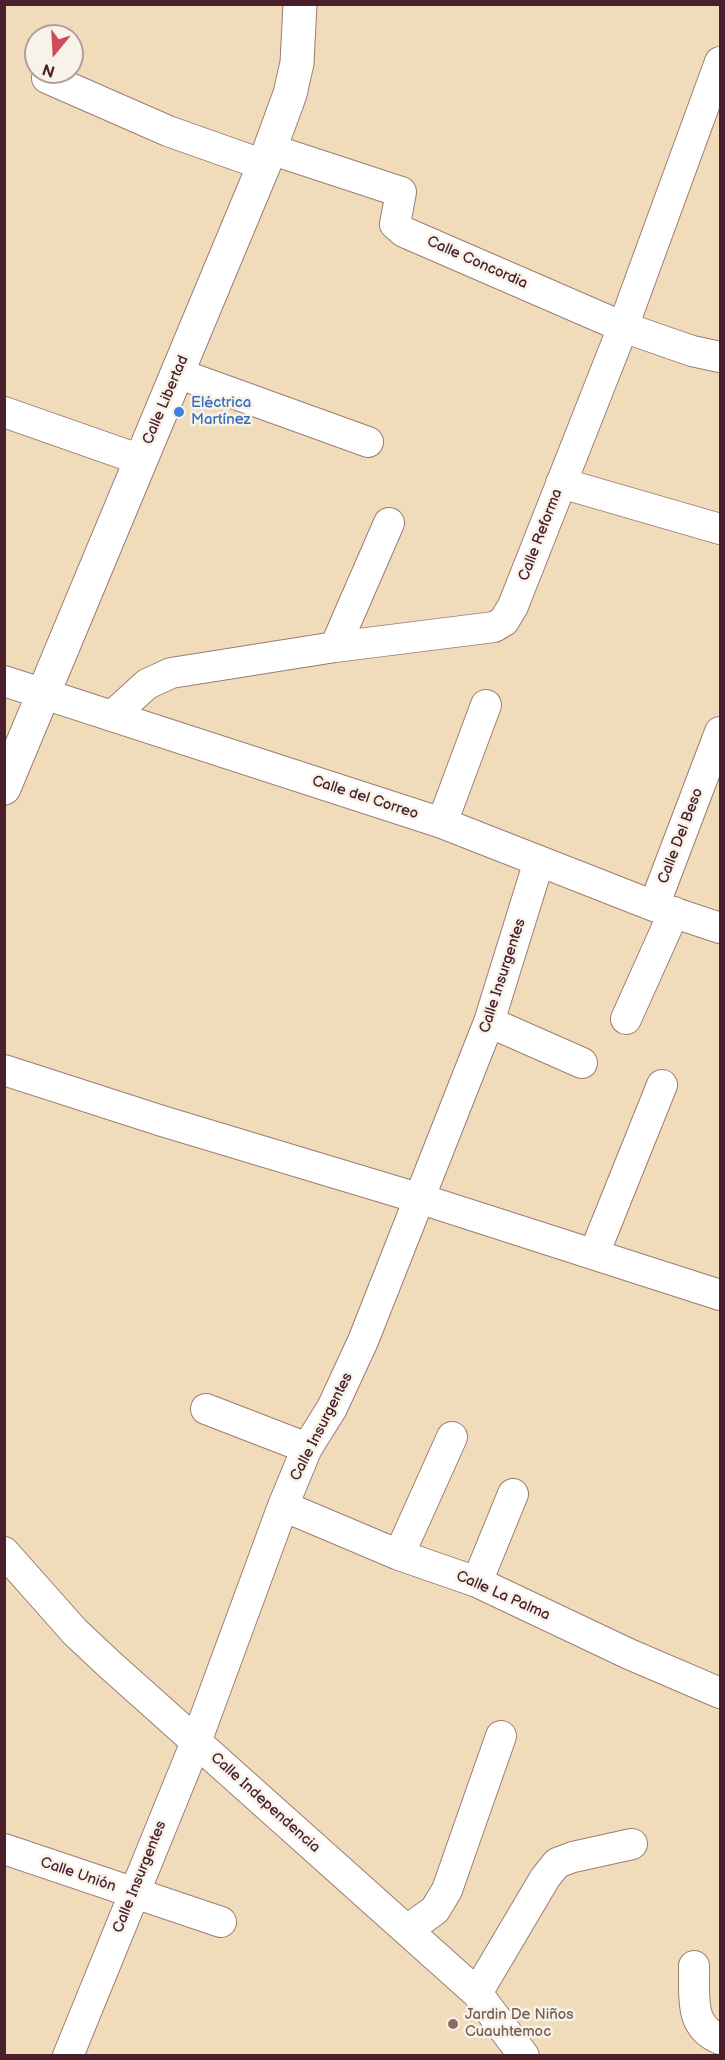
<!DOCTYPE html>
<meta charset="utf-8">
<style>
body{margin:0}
#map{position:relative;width:725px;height:2060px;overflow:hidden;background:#f0dbba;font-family:"Balsamiq Sans",sans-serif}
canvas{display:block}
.frame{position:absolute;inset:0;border:6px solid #4a1f2b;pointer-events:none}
.north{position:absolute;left:24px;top:24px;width:60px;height:60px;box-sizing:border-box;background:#f7f3e8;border:2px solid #b29e9c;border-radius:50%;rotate:198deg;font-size:16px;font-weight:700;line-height:24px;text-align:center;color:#4a1f2b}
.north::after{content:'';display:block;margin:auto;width:21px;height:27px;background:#d1495b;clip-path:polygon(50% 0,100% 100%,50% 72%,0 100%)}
</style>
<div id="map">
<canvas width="725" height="2060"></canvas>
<div class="frame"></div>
<div class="north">N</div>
</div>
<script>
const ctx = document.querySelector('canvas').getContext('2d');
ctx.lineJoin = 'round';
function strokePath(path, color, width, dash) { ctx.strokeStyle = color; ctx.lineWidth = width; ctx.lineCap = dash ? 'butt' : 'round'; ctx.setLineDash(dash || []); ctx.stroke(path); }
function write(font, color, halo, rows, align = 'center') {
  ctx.font = font + ' "Balsamiq Sans",sans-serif'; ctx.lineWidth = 5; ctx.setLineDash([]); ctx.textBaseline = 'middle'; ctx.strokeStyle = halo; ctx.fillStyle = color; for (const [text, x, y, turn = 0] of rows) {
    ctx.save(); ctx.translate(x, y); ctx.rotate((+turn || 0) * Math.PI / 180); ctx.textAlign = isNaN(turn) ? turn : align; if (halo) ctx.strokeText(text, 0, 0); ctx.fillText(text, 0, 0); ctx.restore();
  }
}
const street = new Path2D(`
 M47 78 168 131 264 165
 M270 149 401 192 395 224 404 232 623 327 692 351 720 357
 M177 373 368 442
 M4 412 141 460
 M561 483 720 529
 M335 647 389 523
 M4 681 442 823 654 906 720 928
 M112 716 147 684 171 673 335 647 494 627 504 621 513 606 623 327 720 62
 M442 823 486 705
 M654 906 720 732
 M626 1019 674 912
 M489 1022 582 1063
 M4 1070 162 1121 418 1198 720 1295
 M594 1254 662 1085
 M206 1409 307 1448
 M283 1506 399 1555 477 1582 629 1654 720 1693
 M4 1552 75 1632 108 1663 477 1993 524 2056
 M399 1555 452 1437
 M477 1582 513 1494
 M4 1849 221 1922
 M407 1930 435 1910 447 1890 501 1736
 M694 1966C695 1995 688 2026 720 2039
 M477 1993 545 1878 557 1863 573 1857 632 1844
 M68 2056 196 1742 283 1506 307 1448 332 1408 363 1341 489 1022 539 861`);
const secondary = new Path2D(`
 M4 788 264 165 290 94 297 63 300 4`);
const markers = [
 [179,412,6,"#3f7fe0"],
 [453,2024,6,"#8d6e63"]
];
const streetNames = [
 ["Calle Concordia",477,263,24],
 ["Calle Libertad",166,400,-67],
 ["Calle Reforma",541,535,-69],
 ["Calle del Correo",365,798,18],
 ["Calle Del Beso",681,836,-69],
 ["Calle Insurgentes",503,976,-72],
 ["Calle Insurgentes",322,1427,-63],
 ["Calle La Palma",503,1596,24],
 ["Calle Independencia",265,1803,42],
 ["Calle Unión",78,1875,19],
 ["Calle Insurgentes",140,1877,-68]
];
const shopNames = [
 ["Eléctrica",191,403],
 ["Martínez",191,420]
];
const educationNames = [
 ["Jardin De Niños",465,2015],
 ["Cuauhtemoc",465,2032]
];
strokePath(street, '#9d7d72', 32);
strokePath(secondary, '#9d7d72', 35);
strokePath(street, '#fff', 30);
strokePath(secondary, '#fff', 33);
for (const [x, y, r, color] of markers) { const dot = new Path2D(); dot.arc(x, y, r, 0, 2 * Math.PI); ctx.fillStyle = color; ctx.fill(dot); strokePath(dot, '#f7f3e8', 2); }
write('15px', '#4a1f2b', '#f7f3e8', streetNames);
write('15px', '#366cbe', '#f7f3e8', shopNames, 'left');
write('15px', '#785e54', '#f7f3e8', educationNames, 'left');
</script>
